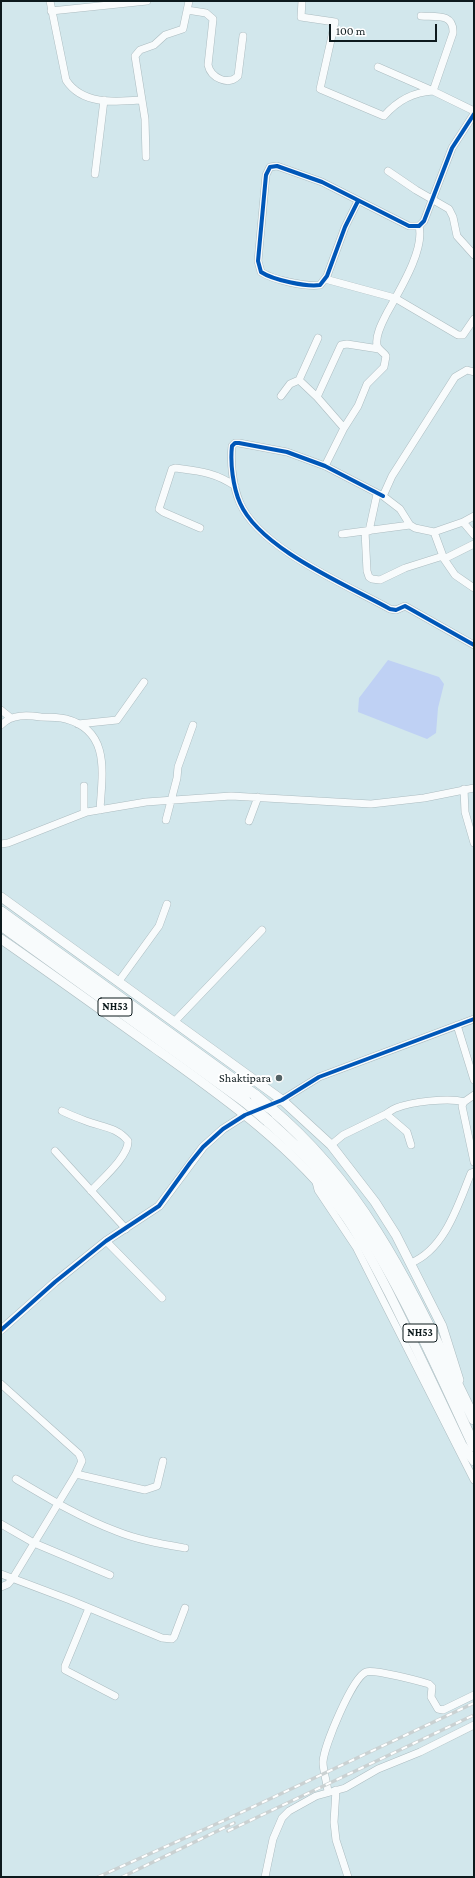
<!DOCTYPE html>
<style>
body{margin:0}
#map{position:relative;width:475px;height:1878px;overflow:hidden;background:#d2e7ec;font-family:"Crimson Pro",serif}
canvas{display:block}
.frame{position:absolute;inset:0;border:2px solid #0d1a1d;pointer-events:none}
.scale{position:absolute;left:329px;top:24px;width:108px;height:18px;box-sizing:border-box;border:2px solid #0d1a1d;border-top:0;padding-left:5px;font-size:12px;line-height:14px;white-space:nowrap;color:#0d1a1d;-webkit-text-stroke:3px #fff;paint-order:stroke}
</style>
<div id="map">
<canvas width="475" height="1878"></canvas>
<div class="frame"></div>
<div class="scale">100 m</div>
</div>
<script>
const ctx = document.querySelector('canvas').getContext('2d');
ctx.lineJoin = 'round';
function fillPath(path, color) { ctx.fillStyle = color; ctx.fill(path, 'evenodd'); }
function strokePath(path, color, width, dash) { ctx.strokeStyle = color; ctx.lineWidth = width; ctx.lineCap = dash ? 'butt' : 'round'; ctx.setLineDash(dash || []); ctx.stroke(path); }
function write(font, color, halo, rows, align = 'center') {
  ctx.font = font + ' "Crimson Pro",serif'; ctx.lineWidth = 4; ctx.setLineDash([]); ctx.textBaseline = 'middle'; ctx.strokeStyle = halo; ctx.fillStyle = color; for (const [text, x, y, turn = 0] of rows) {
    ctx.save(); ctx.translate(x, y); ctx.rotate((+turn || 0) * Math.PI / 180); ctx.textAlign = isNaN(turn) ? turn : align; if (halo) ctx.strokeText(text, 0, 0); ctx.fillText(text, 0, 0); ctx.restore();
  }
}
const water = new Path2D(`
 M388 660 439 677 444 684 438 708 436 733 427 739 358 712 359 698Z`);
const minor = new Path2D(`
 M50 1 66 80C82 105 115 102 141 100
 M302 1 301 17 335 22 320 89 384 116C397 101 412 92 433 91L474 111
 M187 10 206 13 213 19 208 65C211 78 228 86 238 76L243 36
 M51 11 147 1
 M378 67 433 91 453 33C454 13 436 17 421 16
 M146 157 145 119 135 56 140 50 154 45 165 35 183 29 189 1
 M388 171 416 190 449 209 453 217 457 236 474 255
 M95 174 104 100
 M358 201 345 227 327 276 320 285C306 287 273 280 261 272L258 261 266 175 270 167 277 166 322 182 409 226H419L424 221 452 148 474 114
 M325 279 395 298 458 335H463L474 319
 M474 372 467 370 455 377 392 476 383 496 400 509 410 525 415 528 434 532 463 522 474 535
 M299 380 318 338
 M281 396 290 384 299 380 317 397 344 428 325 466
 M317 397 341 345 347 344 379 349
 M344 428 358 406 367 384 384 367 386 356C384 352 378 350 377 345 375 335 383 321 387 313 399 291 425 250 419 226
 M383 496 325 466 287 452 239 443H235L232 446C230 463 233 487 240 503 260 549 347 585 390 609L396 610 405 606 474 645
 M463 522 474 516
 M200 528 163 512 159 509 172 469 175 468C198 471 215 472 235 486
 M365 531 367 571 369 577 372 579 380 580 405 568 443 556
 M369 531 377 494
 M434 532 444 559 455 575 474 588
 M342 534 410 525
 M444 559 474 544
 M1 710 11 718
 M78 724 117 720 144 682
 M1 725C12 714 27 715 41 717 49 717 58 717 66 719 111 731 102 774 100 810
 M464 789 465 812 474 843
 M84 813V786
 M166 820 177 778 178 767 193 725
 M249 821 258 797
 M1 844 8 843 87 812 146 802 231 796 371 804 424 798 474 788
 M119 981 159 926 167 904
 M175 1021 262 930
 M457 1025 474 1080
 M474 1095 464 1102 462 1106 474 1162
 M265 1107 282 1100 319 1077 474 1019
 M62 1111C70 1115 78 1118 86 1121 102 1127 117 1127 128 1141 129 1156 101 1180 91 1191
 M386 1114C389 1112 393 1109 396 1108 411 1102 450 1097 464 1102
 M331 1145 343 1135 386 1114 407 1132 411 1145
 M55 1151 126 1229
 M316 1182 318 1190 356 1247 474 1480
 M106 1241 162 1298
 M411 1263C445 1249 458 1205 471 1173L474 1172
 M1 1384 79 1454 82 1461 76 1474 145 1490 157 1486 163 1461
 M16 1479C48 1498 81 1518 116 1531 138 1540 162 1544 185 1548
 M1 1524 34 1543 110 1575
 M1 1574 70 1600 162 1638 172 1639 174 1637 185 1608
 M1 1587 8 1584 13 1578 76 1474
 M89 1608 65 1666V1670L115 1696
 M336 1790 334 1822 336 1840 348 1877
 M328 1792C327 1782 323 1771 323 1762 324 1746 352 1678 366 1672 374 1669 419 1681 429 1684L432 1687 431 1697 438 1709 443 1710 474 1695
 M265 1877 273 1839 282 1818 289 1811 316 1796 345 1788 378 1769 420 1752 474 1725`);
const tertiary = new Path2D(`
 M1 1330 55 1282 106 1241 159 1206 203 1147 223 1129 245 1115`);
const secondary = new Path2D(`
 M1 897 282 1100 331 1145 375 1202 396 1235 442 1326 459 1380
 M1 939C53 975 104 1012 156 1049 223 1097 293 1146 343 1213 361 1238 375 1266 389 1293 414 1343 438 1394 462 1445L474 1461`);
const trunk = new Path2D(`
 M1 912 256 1096
 M1 925 246 1102
 M269 1107C372 1193 416 1302 474 1419
 M268 1121C293 1144 319 1167 340 1195 395 1268 435 1362 474 1446`);
const rail = new Path2D(`
 M228 1831 474 1715
 M98 1877 225 1820 474 1703
 M122 1877 234 1823`);
const trunkBridge = new Path2D(`
 M256 1096 269 1107
 M246 1102 268 1121`);
const cycleway = new Path2D(`
 M358 201 345 227 327 276 320 285C306 287 273 280 261 272L258 261 266 175 270 167 277 166 322 182 409 226H419L424 221 452 148 474 114
 M383 496 325 466 287 452 239 443H235L232 446C230 463 233 487 240 503 260 549 347 585 390 609L396 610 405 606 474 645
 M1 1330 55 1282 106 1241 159 1206 190 1163 203 1147 223 1129 245 1115 282 1100 319 1077 474 1019`);
const markers = [
 [279,1078,4,"#526265"]
];
const shields = [
 [115,1007,34],
 [420,1333,34]
];
const shieldNames = [
 ["NH53",115,1007],
 ["NH53",420,1333]
];
const poiNames = [
 ["Shaktipara",271,1078]
];
fillPath(water, '#bfd1f4');
strokePath(minor, '#acbcc0', 8);
strokePath(tertiary, '#acbcc0', 9);
strokePath(secondary, '#acbcc0', 10);
strokePath(trunk, '#acbcc0', 12);
strokePath(minor, '#f8fbfc', 7);
strokePath(tertiary, '#f8fbfc', 8);
strokePath(secondary, '#f8fbfc', 9);
strokePath(trunk, '#f8fbfc', 11);
strokePath(rail, '#cad1d2', 3.5);
strokePath(rail, '#fff', 2, [6]);
strokePath(trunkBridge, '#acbcc0', 12, []);
strokePath(trunkBridge, '#f8fbfc', 11);
strokePath(cycleway, '#0057b8', 4);
for (const [x, y, r, color] of markers) { const dot = new Path2D(); dot.arc(x, y, r, 0, 2 * Math.PI); ctx.fillStyle = color; ctx.fill(dot); strokePath(dot, '#fff', 1.5); }
for (const [x, y, w] of shields) { const box = new Path2D(); box.roundRect(x - w / 2, y - 9, w, 18, 3); ctx.fillStyle = '#fff'; ctx.fill(box); strokePath(box, '#0d1a1d', 1); }
write('bold 11px', '#0d1a1d', null, shieldNames);
write('12px', '#0d1a1d', '#fff', poiNames, 'right');
</script>
